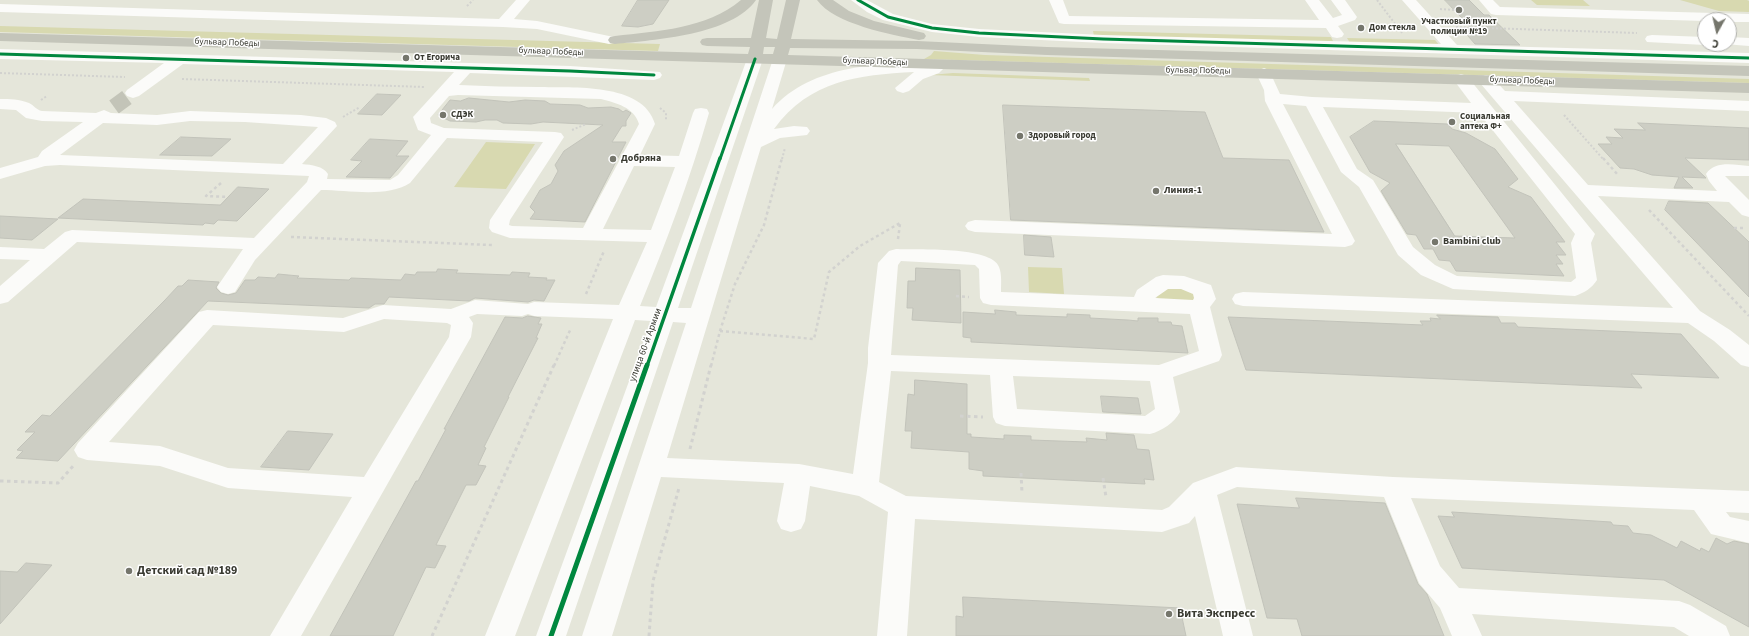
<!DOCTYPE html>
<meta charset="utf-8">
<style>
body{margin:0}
#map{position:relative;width:1749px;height:636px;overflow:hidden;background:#e5e6da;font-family:"Source Sans 3",sans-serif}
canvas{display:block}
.north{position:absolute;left:1697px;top:12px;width:40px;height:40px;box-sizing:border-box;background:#fff;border:1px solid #b0b0ad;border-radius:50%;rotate:188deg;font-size:11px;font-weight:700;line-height:16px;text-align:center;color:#393a31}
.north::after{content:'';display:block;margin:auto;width:14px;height:18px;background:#75766c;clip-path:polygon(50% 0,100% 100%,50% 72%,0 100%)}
</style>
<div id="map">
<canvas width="1749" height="636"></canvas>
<div class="north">С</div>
</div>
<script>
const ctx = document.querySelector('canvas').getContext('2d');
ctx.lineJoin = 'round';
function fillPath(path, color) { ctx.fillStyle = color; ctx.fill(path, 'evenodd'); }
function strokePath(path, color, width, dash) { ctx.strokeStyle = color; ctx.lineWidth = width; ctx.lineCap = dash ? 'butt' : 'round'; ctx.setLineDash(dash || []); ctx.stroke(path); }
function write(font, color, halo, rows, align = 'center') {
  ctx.font = font + ' "Source Sans 3",sans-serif'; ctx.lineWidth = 3; ctx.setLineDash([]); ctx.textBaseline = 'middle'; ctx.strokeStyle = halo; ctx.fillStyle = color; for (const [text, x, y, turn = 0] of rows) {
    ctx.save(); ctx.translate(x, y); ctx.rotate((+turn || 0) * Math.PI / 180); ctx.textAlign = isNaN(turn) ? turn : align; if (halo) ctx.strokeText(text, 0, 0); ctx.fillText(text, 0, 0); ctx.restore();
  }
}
const green = new Path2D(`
 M1531 0H1583L1590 6 1537 5Z
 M1680 0H1747L1749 1V12L1719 11Z
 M0 26 660 44 658 51 0 32Z
 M1093 31 1331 37 1334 43 1094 36Z
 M1347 38 1435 40 1440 46 1350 43Z
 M934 51 985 55 1749 79V83L924 59 931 55Z
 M953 73 1089 78 1090 81 930 75Z
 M486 142 535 144 506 189 454 187Z
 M1028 267 1062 268 1064 294 1029 292Z
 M1168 286 1181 287 1196 293 1199 299C1186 305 1165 304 1154 296Z`);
const building = new Path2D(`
 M638 0H669L653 24 638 27 622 26Z
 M1445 0H1469L1484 15H1489L1520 45 1475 44 1461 28H1471Z
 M377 94 401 95 382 115 358 114Z
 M469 98 509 102 525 100 545 101 550 104 580 105 588 108 611 107 619 109 623 112 626 110 631 113 626 121V126H622L612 142H626L585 222 530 219 535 212 530 207 540 190 551 184 558 171 555 165 564 151 603 125 543 122 531 124 503 123 497 120H485L476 122 450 121 438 115 450 100 460 101Z
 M1003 105 1205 112 1223 158 1289 160 1324 232 1011 220Z
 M1374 121 1448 124 1452 129 1466 133 1495 149 1518 179 1508 187 1531 197 1565 242H1556L1566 255H1556L1563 264H1556L1564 276 1456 271 1450 261 1439 260 1433 249H1424L1416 235 1407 234 1381 191 1390 183 1370 172 1350 137ZM1396 144 1449 146 1515 238 1455 236Z
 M1638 123 1749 128V160L1685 158 1706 178 1682 177 1693 188H1674L1679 177 1652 175 1634 169 1620 168 1598 144H1612L1606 137 1623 138 1614 129 1645 130Z
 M181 137 231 139 212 156 160 155Z
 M370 139 408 141 396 156H409L390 178 346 177 362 161 351 160Z
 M238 187 269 189 237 221 218 220 214 224 205 223 203 225 58 218 83 199 220 205Z
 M1669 201 1708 203 1749 242V297L1665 210Z
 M0 216 58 219 32 240 0 238Z
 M1024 235 1051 237 1054 257 1025 255Z
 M916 268 960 270 961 323 912 320 913 308H907L908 281H915Z
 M438 269 458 270 456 273 510 275 512 272 530 273 528 277 547 278 546 280H555L544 301 534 300 528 302 475 298 469 301 389 297 384 304H375L369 308 208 301 58 461 16 458 23 451 17 450 35 432H25L42 415 50 416 165 300 178 286H182L188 280 219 282 216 288 221 293 228 295 236 293 245 280H255L258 277 275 278 278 274 299 276 297 278 349 280 351 278 401 280 405 274 415 275 417 272H436Z
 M995 310 1016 312V315L1067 317V314L1090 315V318L1128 320 1138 321V318H1158V322H1171L1172 325 1182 326 1188 353 971 342V338L963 337V312L995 314Z
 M1437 315 1498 317 1501 323H1515L1518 327 1681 334 1719 378 1631 374 1642 388 1246 370 1228 317 1423 325 1420 321H1431L1430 318 1440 319Z
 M528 316 541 318 538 324H542L536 338H538L508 397H509L484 447 486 448 478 465 486 466 476 485H466L436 545 446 546 435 568 426 567 393 636H330L416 481H418L446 429H444L505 317 522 318Z
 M915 380 967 384V434H971V437L1004 439V435L1031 436V440L1087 442 1086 438 1107 440 1106 433 1134 435 1137 449 1149 450 1154 480 1144 479 1145 484 983 476V471L969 469V452L911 448 912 431H905L908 394 914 395Z
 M1101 396 1138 398 1141 414 1103 412Z
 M288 431 333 434 309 470 261 467Z
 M1296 498 1385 503 1418 584 1427 594 1444 636H1302L1297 619 1267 618 1237 504 1299 508Z
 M1452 512 1611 522 1613 525 1628 526 1633 533 1651 535 1677 548 1681 541 1700 551 1701 548 1709 552 1716 538 1727 544 1734 541 1749 544V627L1664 580 1462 568 1438 516 1454 517Z
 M26 563 52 565 0 624V571L17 572Z
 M963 597 1180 608 1186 636H956V616L963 617Z`);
const minorTunnel = new Path2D(`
 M114 107 133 93`);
const pathFar2 = new Path2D(`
 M1377 0 1402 33
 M467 6 473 0
 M1440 9 1454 10
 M1456 27 1637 33
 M0 73 125 77
 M182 79 425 87
 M41 100 47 96
 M660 108 666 113V121
 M1564 115 1603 159
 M343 117 360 107
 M572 130 586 124
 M782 159 785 148`);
const pathFar1 = new Path2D(`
 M1603 158 1618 175
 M221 183 206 196 228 197
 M1649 210 1749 316
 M1734 228H1743
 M291 237 492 245
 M898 239 900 224
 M586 294 604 251
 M956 296 969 297
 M720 331 814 339 829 272 860 246 900 223
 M554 366 571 328
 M711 366 720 331 735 284 764 225 782 158`);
const path = new Path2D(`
 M960 416 983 417
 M690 449 711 365
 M1021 473 1022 493
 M1103 478 1106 497
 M0 481 58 483 74 465
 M432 636 554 365
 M649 636 653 581 679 488`);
const minor = new Path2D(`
 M516 0H530L514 19 537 21 609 36 614 37 616 40 614 43 609 44 537 29 503 27 0 12V4L499 19Z
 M851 0H867L893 14 932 24 979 29 1103 35 1441 44 1402 0H1416L1457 45 1749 53V63L1103 43 979 37 932 32 883 20 867 12Z
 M1049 0H1063L1069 16 1319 20 1305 0H1319L1333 18 1342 15 1331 0H1345L1357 17 1355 20 1338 26 1344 34 1342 37 1337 38 1332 37 1326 28 1064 24 1059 23Z
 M1479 0H1493L1500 7 1749 14V22H1729V20L1705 21 1496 15 1491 14Z
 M1652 35 1705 37V44H1710L1705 45 1647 42 1645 39 1647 36Z
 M1729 37 1749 38V46L1724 44H1729Z
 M0 49 570 66 660 72 662 75 660 78 654 80 470 73 459 85C485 86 512 87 538 87 572 88 643 82 655 124L640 155 679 156 693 113 695 109 701 108 707 109 709 113C690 179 666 243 640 306L656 307 747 59 750 56 755 54 760 56 763 59 678 308H691L774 56 779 54 784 56 787 59 772 109C813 63 881 64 938 61L943 63 946 66 939 73 923 79 909 91 903 93 897 91 895 88 914 72C858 75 810 80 774 129L794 126 807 127 810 131 807 135 780 138 761 147 667 458 799 464 853 474 868 363V348L878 263 889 251 896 249C916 250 992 246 999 267 1002 274 1001 284 1001 292L1134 297 1137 290 1156 277 1163 275 1184 276 1211 285 1216 299 1210 307 1222 355 1219 361 1173 377 1180 412C1174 423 1162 431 1150 434L1005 426 996 423 993 417 990 375 891 371 879 482 906 496 1162 510 1169 507 1193 483 1236 467 1393 477 1749 491V513L1726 512 1730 517 1749 521V543L1711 534 1694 510 1411 498 1440 566 1459 588 1679 601 1690 605 1726 626 1730 636H1689L1674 627 1472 614 1482 636H1452L1440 608 1419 583 1384 497 1237 487 1217 495 1253 636H1223L1195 516 1189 523 1162 532 915 519 907 636H877L888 512 859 496 810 486 805 521 801 529 791 532 781 529 777 521 784 483 661 477 612 636H582L686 323 673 322 566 636H536L651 321 635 320 515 636H485L613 319 534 316 528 314 522 316 477 314 469 317 473 323 471 337 301 636H270L352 497 228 488 160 466 87 460 78 457 74 450 78 443 199 312 207 310 343 318 383 305 451 309 475 300 528 304 534 302 619 305 647 242 510 238 492 232 489 228 490 220 543 142 447 138 410 183C387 198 348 190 321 190L255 260 235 292 228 294 221 292 217 287 243 249 77 242 8 302 0 304V286L30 260 0 259V247L44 249 65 232 72 230 254 238 307 182 309 176 60 165 45 166 0 179V168L38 157 42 151 83 122 42 121 26 118 16 110 0 109V99C10 99 19 99 29 103 34 105 36 110 42 111L96 113 104 110 111 113 157 115 190 111 301 115 326 118 335 122 337 126 302 164C312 165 323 166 328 174L327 179 390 180 398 175 431 135 418 130 413 117 454 72 183 64 139 96 133 98 127 96 125 93 127 90 164 63 0 59ZM458 95 601 99C616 103 634 107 639 124L583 228 512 226 509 225 510 220 564 137 561 133 555 132 444 128 431 123 430 118 449 96ZM190 121 245 122 318 127 283 164 60 155 103 123 157 125ZM634 166 675 167 651 230 603 229ZM901 261 975 265 979 269 980 298 983 303 991 305 1190 314 1199 351 1159 365 891 355 898 265ZM1168 289H1181L1193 294 1194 298 1193 300 1155 298ZM384 319 447 323 451 325 449 337 364 477 228 468 160 446 109 442 213 325 344 332ZM1013 376 1150 381 1155 409 1145 416 1017 409Z
 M1264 68 1269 70 1280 94 1312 97 1471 103 1453 79 1455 76 1461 74 1467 76 1595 234 1591 243 1597 280C1592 288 1584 293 1575 296L1453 289 1421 275 1398 255 1359 187 1341 172 1306 106 1283 104 1355 241 1352 245 1345 247 975 232 968 230 965 226 968 222 975 220 1332 234 1265 101 1264 90 1256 73 1259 70ZM1323 107 1479 113 1575 234 1571 243 1576 278 1571 282 1457 276 1435 265 1413 247 1373 180 1357 169Z
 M1486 75 1492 77 1505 91 1749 101V111L1514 101 1588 185 1717 191 1709 181 1706 174C1715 160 1735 165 1749 166V176H1725L1749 200V217L1742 215 1729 202 1598 196 1700 311 1730 330 1749 345V367L1741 365 1714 341 1688 323 1243 306 1235 304 1232 299 1235 294 1243 292 1673 308 1480 83 1478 80 1480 77Z`);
const major = new Path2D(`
 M741 0H756C732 35 654 40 615 44L610 43 608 40 610 37 615 36C658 31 706 29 741 0Z
 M759 0H773L766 38 777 39 786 0H800L791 39 917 41 1047 47 1749 66V76L1047 55 917 49 790 48 788 55 1749 83V93L0 41V33L748 54 750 47 707 46 702 45 700 42 702 39 707 38H751ZM764 47H775L773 54H763Z
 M817 0H833L849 11 874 21 924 33 926 36 924 39 919 40C892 35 834 24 817 0Z`);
const cyclewayFar2 = new Path2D(`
 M858 0 888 17 932 28 979 33 1103 39 1749 58
 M0 54 570 71 654 75
 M720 159 755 59`);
const cyclewayFar1 = new Path2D(`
 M647 366 720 158`);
const cycleway = new Path2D(`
 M551 636 647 365`);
const markers = [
 [1459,10,4,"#75766c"],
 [1361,28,4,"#75766c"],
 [406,58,4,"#75766c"],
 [443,115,4,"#75766c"],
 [1452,122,4,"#75766c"],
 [1020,136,4,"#75766c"],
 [613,159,4,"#75766c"],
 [1156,191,4,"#75766c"],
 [1435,242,4,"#75766c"],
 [129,571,4,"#75766c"],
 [1169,614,4,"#75766c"]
];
const farPoinames = [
 ["Участковый пункт",1459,22,"center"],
 ["полиции №19",1459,32,"center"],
 ["Дом стекла",1369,28],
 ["От Егорича",414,58],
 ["СДЭК",451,115],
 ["Социальная",1460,117],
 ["аптека Ф+",1460,127],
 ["Здоровый город",1028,136]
];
const farStreetnames = [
 ["бульвар Победы",227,43,2],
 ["бульвар Победы",551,52,2],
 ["бульвар Победы",875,62,2],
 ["бульвар Победы",1198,71,1],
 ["бульвар Победы",1522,81,2]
];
const poiNames = [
 ["Добряна",621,159],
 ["Линия-1",1164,191],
 ["Bambini club",1443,242]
];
const streetNames = [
 ["улица 60-й Армии",646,345,-70]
];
const nearPoinames = [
 ["Детский сад №189",137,571],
 ["Вита Экспресс",1177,614]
];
fillPath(green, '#d8d9b0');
fillPath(building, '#cdcec4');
strokePath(building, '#c2c3ba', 1);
strokePath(minorTunnel, '#c3c4b8', 16, [16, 8]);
strokePath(pathFar2, '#d2d2cf', 2, [2, 2]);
strokePath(pathFar1, '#d2d2cf', 2.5, [3, 3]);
strokePath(path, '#d2d2cf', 3, [3.5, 3.5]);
fillPath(minor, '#fbfbf9');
fillPath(major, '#c4c5ba');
strokePath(cyclewayFar2, '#00873e', 3);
strokePath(cyclewayFar1, '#00873e', 3.5);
strokePath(cycleway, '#00873e', 5);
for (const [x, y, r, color] of markers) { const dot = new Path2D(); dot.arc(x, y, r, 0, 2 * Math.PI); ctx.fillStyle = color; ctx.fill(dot); strokePath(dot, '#fff', 1.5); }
write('bold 9px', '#393a31', '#fff', farPoinames, 'left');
write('9px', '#393a31', '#fff', farStreetnames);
write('bold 10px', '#393a31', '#fff', poiNames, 'left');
write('10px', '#393a31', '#fff', streetNames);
write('bold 12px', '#393a31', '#fff', nearPoinames, 'left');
</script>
